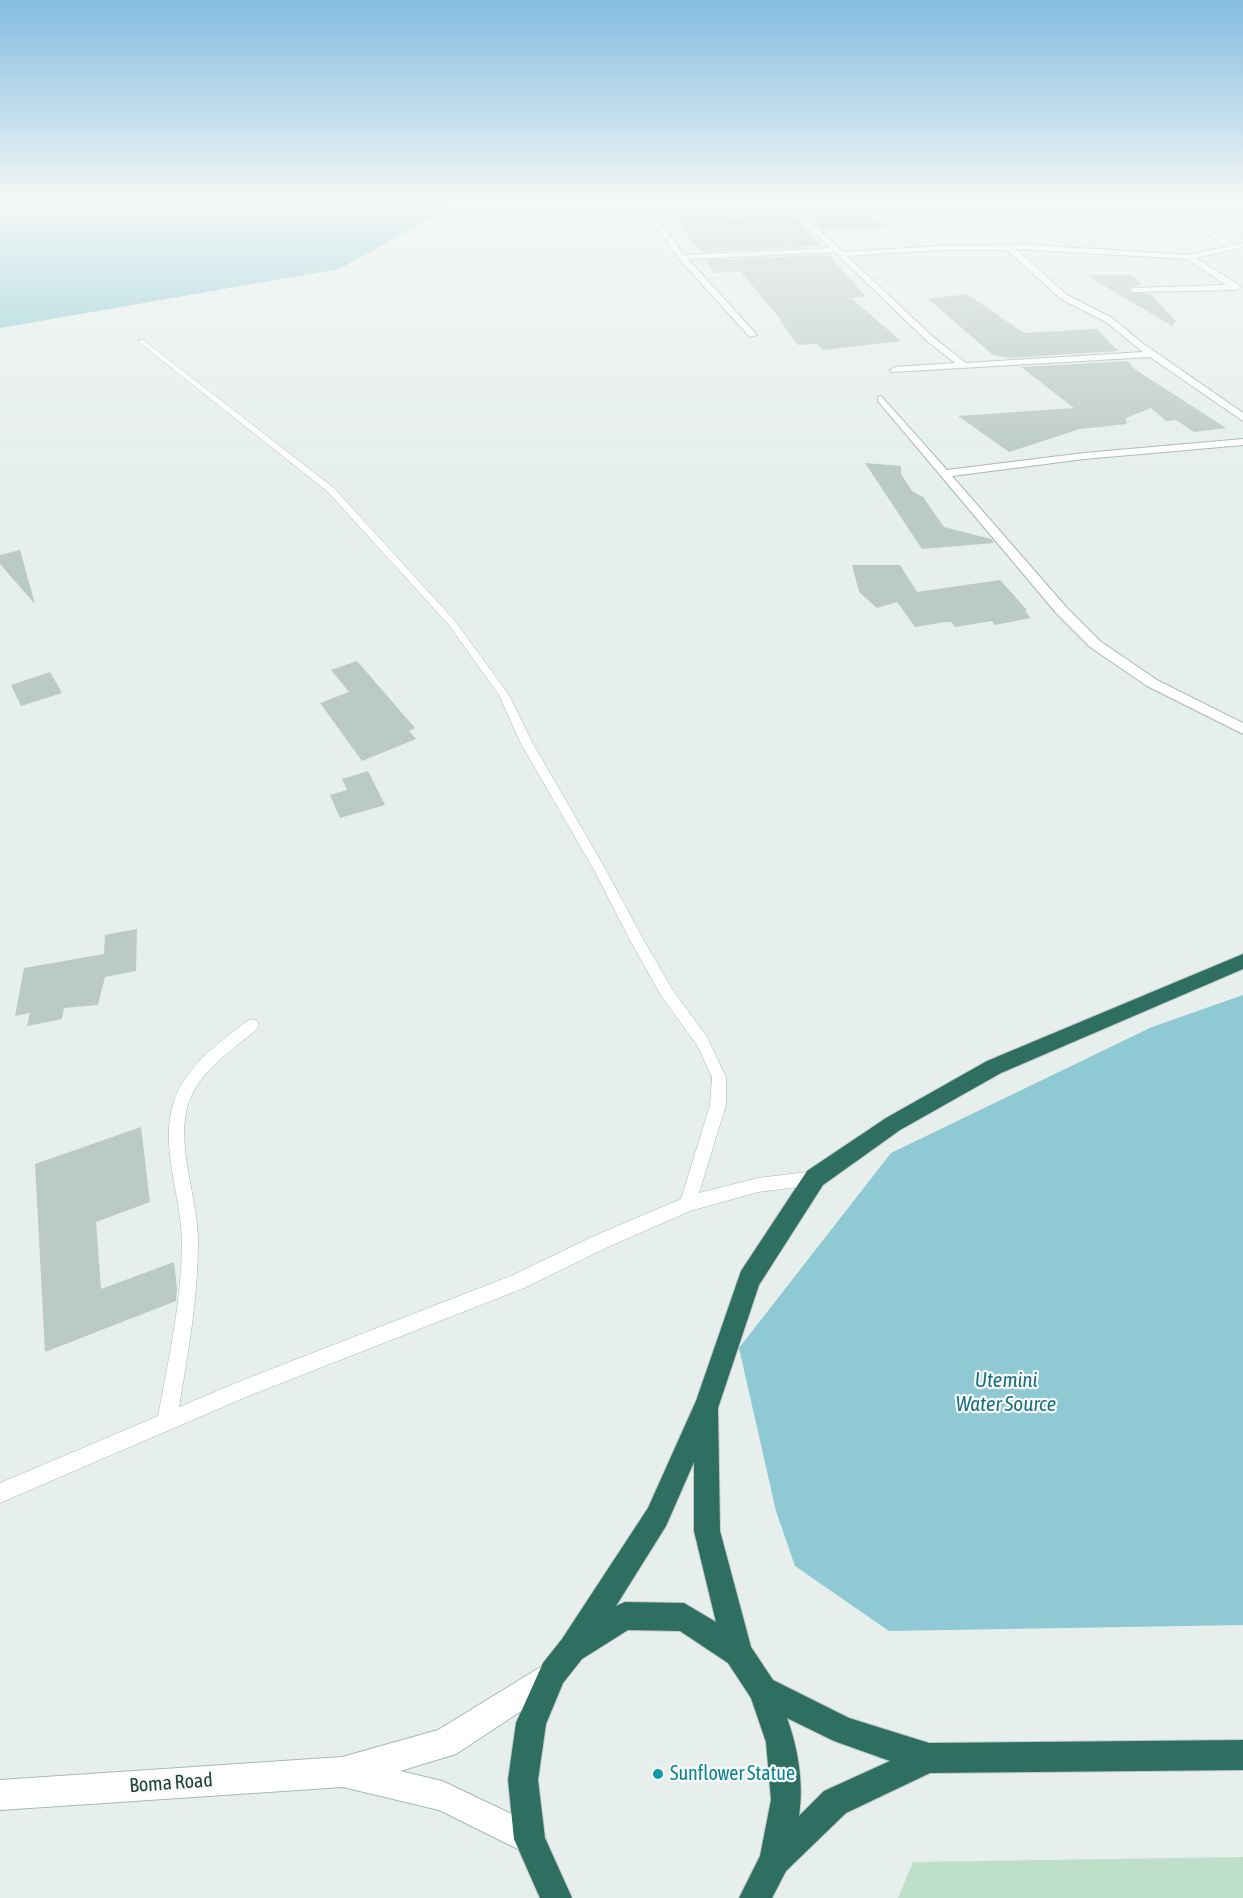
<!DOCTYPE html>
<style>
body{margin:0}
canvas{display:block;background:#e6efeb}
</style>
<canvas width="1243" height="1898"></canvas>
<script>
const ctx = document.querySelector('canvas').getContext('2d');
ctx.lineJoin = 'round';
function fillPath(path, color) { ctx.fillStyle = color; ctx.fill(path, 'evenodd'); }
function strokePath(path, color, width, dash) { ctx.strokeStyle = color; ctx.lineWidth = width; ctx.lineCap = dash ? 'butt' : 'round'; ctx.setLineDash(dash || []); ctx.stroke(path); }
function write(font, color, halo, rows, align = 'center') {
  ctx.font = font + ' "Asap Condensed",sans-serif'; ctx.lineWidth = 4.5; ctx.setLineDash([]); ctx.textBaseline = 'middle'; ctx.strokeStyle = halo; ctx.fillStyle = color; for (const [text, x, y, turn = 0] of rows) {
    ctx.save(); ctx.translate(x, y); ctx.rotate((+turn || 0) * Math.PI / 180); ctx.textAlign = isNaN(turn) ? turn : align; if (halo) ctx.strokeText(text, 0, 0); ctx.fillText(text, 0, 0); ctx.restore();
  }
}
const green = new Path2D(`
 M1243 1857V1898H898L913 1862Z`);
const water = new Path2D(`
 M0 201H441L446 210 339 269 0 328Z
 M1243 995V1625L889 1631 795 1566 776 1511 739 1348 891 1153 1152 1027Z`);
const building = new Path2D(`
 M841 204 892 226 823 230 802 210Z
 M791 213 821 246 700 252 675 217 719 215 728 218Z
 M829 255 866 297 851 298 901 341 823 350 817 344 798 345 780 321H782L740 271 714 273 705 260Z
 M1086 275H1132L1142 285 1132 286 1127 289 1128 292 1150 294 1176 321 1172 326Z
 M967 294 1024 333 1097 329 1118 351 1010 358 993 355 928 299Z
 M1127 361 1136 370 1226 428 1194 432 1176 420 1166 421 1151 408 1126 418 1127 424 1080 429 1009 452 958 416 1074 408 1021 367Z
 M865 463 901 466V474L912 491 923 497 944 527 991 539 994 543 922 549Z
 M20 550 35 604 0 564V555Z
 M852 565H900L917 592 1000 580 1027 610 1025 611 1031 618 995 625 992 621 955 627 951 622H945L915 627 897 602 877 608 859 592Z
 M357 661 415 728 409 731 416 739 362 761 320 703 349 692 331 670Z
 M50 672 62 693 21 706 11 685Z
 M368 771 385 805 340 818 330 795 347 790 342 779Z
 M137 929 136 971 105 977 98 1005 64 1008 62 1019 27 1026 30 1013 15 1016 24 968 104 954 105 935Z
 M141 1127 150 1202 96 1222 101 1289 174 1262 177 1288 176 1301 45 1352 35 1164Z`);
const path = new Path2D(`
 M1216 216 1243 215`);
const lane = new Path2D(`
 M1171 201H1176L1197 222 1235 246V248H1231L1193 224Z
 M139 340H143L334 488 455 621 509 695 532 742 606 870 642 937 672 989 707 1037 726 1077V1105L699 1193 758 1178 815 1171 821 1173 823 1178 821 1183 815 1185 758 1192 690 1211 606 1248 524 1288 246 1397 0 1503V1483L158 1416C169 1358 182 1299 182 1240 181 1196 160 1147 173 1104 184 1067 218 1044 247 1021L252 1019 257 1021 259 1025 257 1029C233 1050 200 1070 189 1102 174 1143 199 1200 198 1243 198 1298 188 1353 179 1407L243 1380 513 1275 594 1236 681 1199 710 1105 712 1077 697 1045 662 997 632 944 594 870 520 742 499 695 449 625 328 492 139 342Z`);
const street = new Path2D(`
 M638 201H645L684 255 830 248 782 201H789L843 252 940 246 1031 245 1189 255 1243 243V247L1196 258 1239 285 1240 288 1236 290 1133 292 1129 290 1133 288 1226 285 1187 259 1016 249 1067 295 1112 318 1141 342 1243 413V421L1150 357 892 372 890 370 895 367 955 363 927 341 835 252 688 259 757 335 750 337 679 259ZM940 250H1007L1061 299 1106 322 1143 352 966 363 933 337 847 256Z
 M881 396 947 470 1084 453 1243 439V445L1084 459 952 476 1067 608 1100 641 1157 680 1243 723V734L1147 686 1090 647 1057 614 878 401V397Z`);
const secondary = new Path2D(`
 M552 1660 562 1664 566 1674 562 1684 456 1754 400 1771 442 1781 541 1828 546 1839 541 1850 530 1855 439 1810 343 1787 0 1810V1780L342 1757 438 1730Z`);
const highway = new Path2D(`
 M1243 954V969L1001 1073 900 1130 823 1185 759 1285 718 1408 720 1531 751 1647 773 1680 849 1718 929 1743 1243 1740V1770L930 1773 846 1813 786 1871 772 1898H739L760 1856 771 1800 766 1742 751 1698 728 1663 680 1631 628 1630 582 1659 563 1683 546 1724 538 1780 545 1838 572 1898H540L514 1839 508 1780 516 1723 543 1663 562 1639 648 1508 696 1401 741 1271 807 1171 886 1118 987 1061ZM694 1462V1531L716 1622 684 1603 625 1602 616 1606 666 1526ZM787 1718 834 1741 890 1761 824 1791 799 1816C804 1784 798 1748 787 1718Z`);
const markers = [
 [658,1774,6,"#0f9aa8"]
];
const nearCulturenames = [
 ["Sunflower Statue",670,1774]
];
const nearStreetnames = [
 ["Boma Road",171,1783,-4]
];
const nearWaternames = [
 ["Utemini",1006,1380],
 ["Water Source",1006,1404]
];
fillPath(green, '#bfe0c8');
fillPath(water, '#8ec9d4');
fillPath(building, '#bbcac4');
strokePath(lane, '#a8b8b2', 1);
strokePath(street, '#a8b8b2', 2);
strokePath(secondary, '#a4bbb3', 2);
strokePath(highway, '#c2cac8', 2);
strokePath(path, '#86b3a5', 1.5, [1.5, 2]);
fillPath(lane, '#fff');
fillPath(street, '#fff');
fillPath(secondary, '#fff');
fillPath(highway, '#2f6f62');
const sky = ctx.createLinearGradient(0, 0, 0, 467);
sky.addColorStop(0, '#84bce0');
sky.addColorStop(0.43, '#f4f8f6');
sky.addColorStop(1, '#f4f8f600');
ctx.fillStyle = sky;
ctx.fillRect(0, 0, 1243, 467);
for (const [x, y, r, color] of markers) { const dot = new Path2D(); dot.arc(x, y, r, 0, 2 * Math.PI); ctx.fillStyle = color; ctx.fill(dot); strokePath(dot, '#f7fbf9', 2); }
write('20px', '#0d838f', '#f7fbf9', nearCulturenames, 'left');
write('20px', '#24423a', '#f7fbf9', nearStreetnames);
write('italic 21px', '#1c6f80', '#f7fbf9', nearWaternames);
</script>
